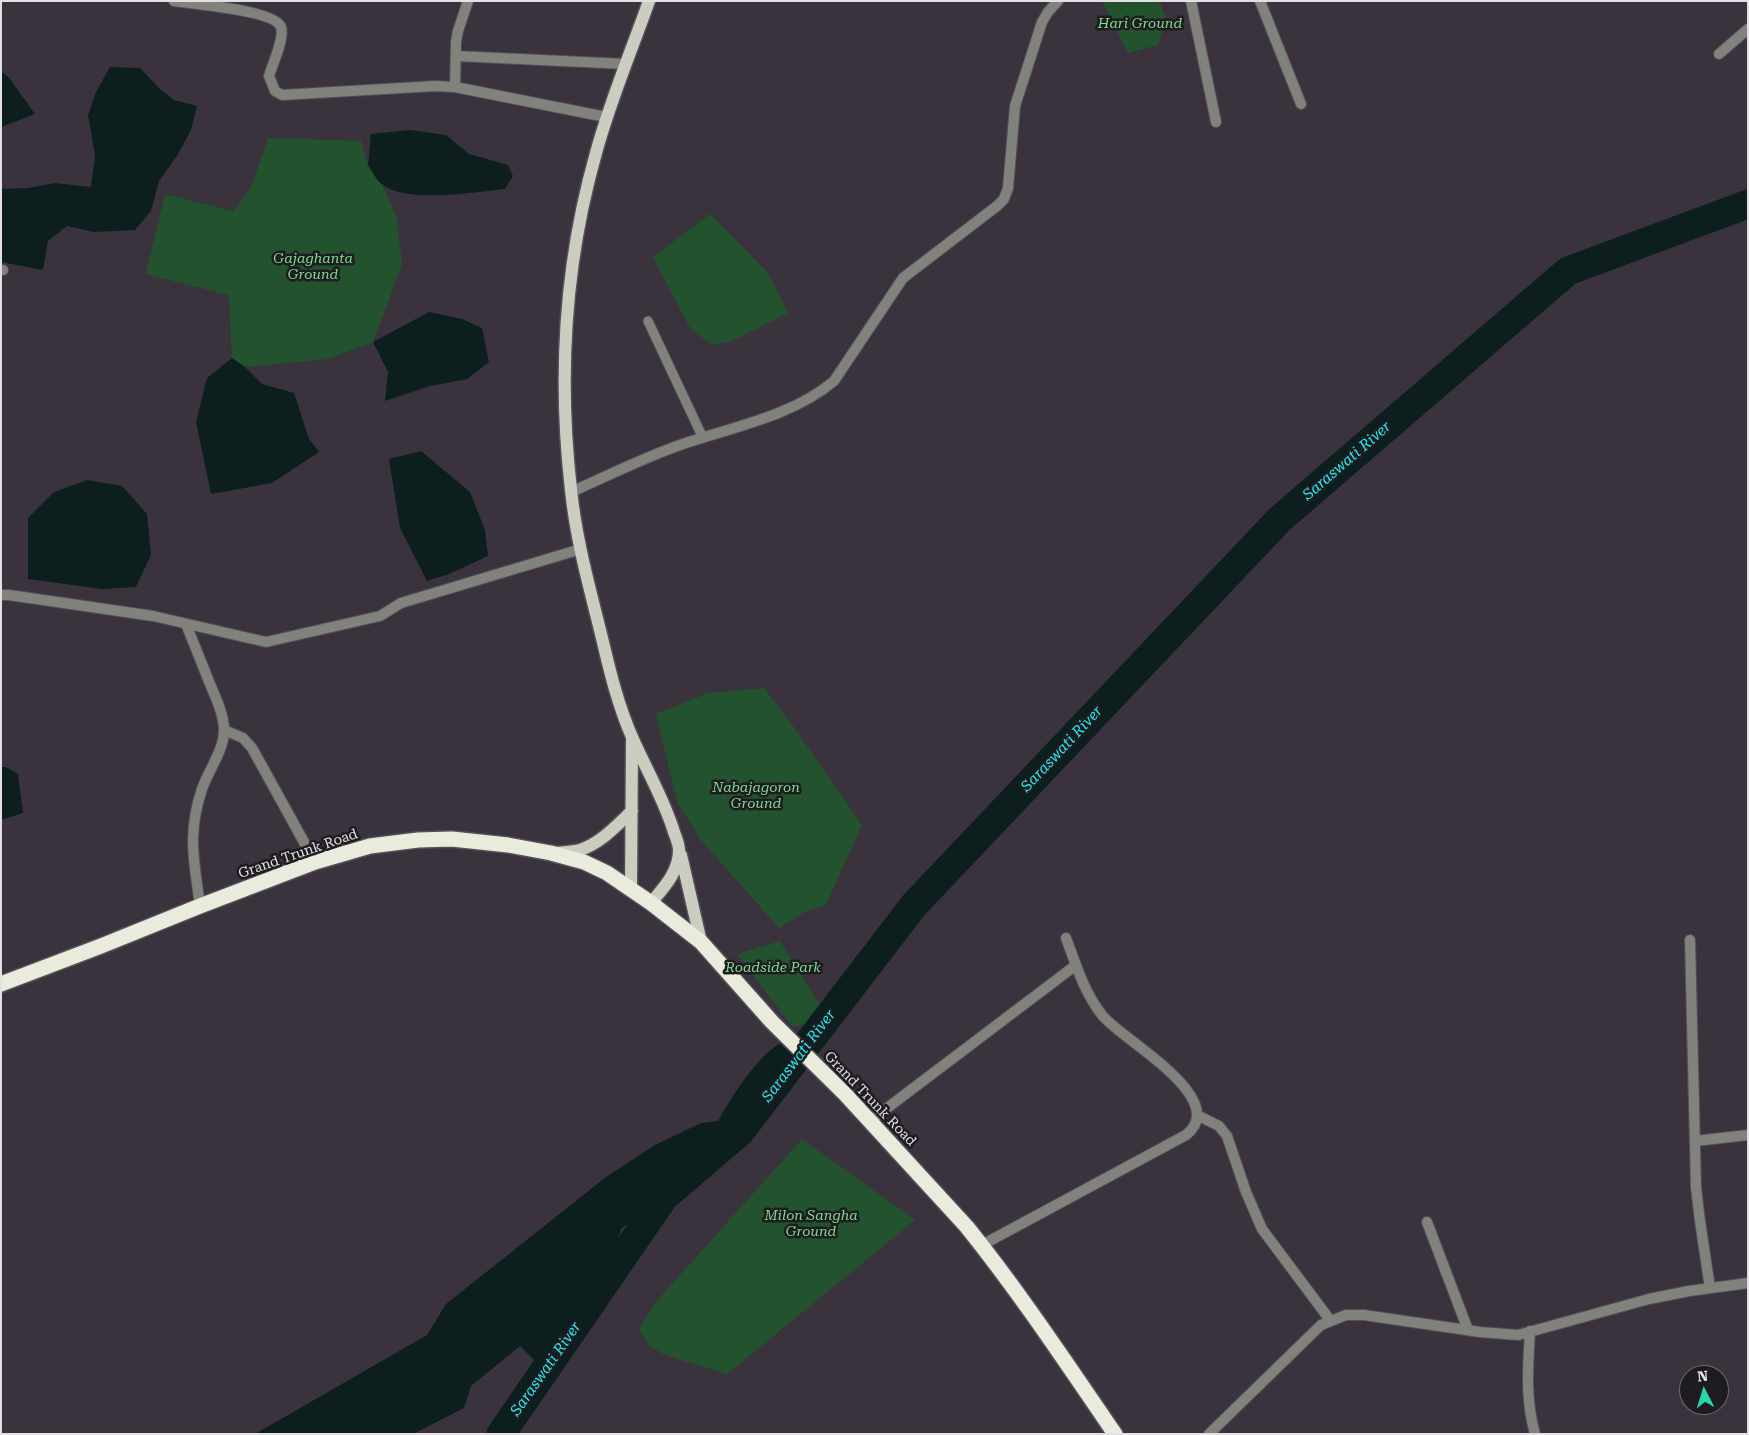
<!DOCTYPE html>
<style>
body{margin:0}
#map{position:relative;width:1749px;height:1435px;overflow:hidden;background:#3a333d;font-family:"Roboto Serif",serif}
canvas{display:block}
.frame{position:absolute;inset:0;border:2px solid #e3dfe5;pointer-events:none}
.north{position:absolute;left:1679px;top:1365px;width:50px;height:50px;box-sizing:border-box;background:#1f1c21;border:1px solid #6d6a6f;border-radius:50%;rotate:355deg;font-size:14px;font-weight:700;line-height:20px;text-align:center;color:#e3dfe5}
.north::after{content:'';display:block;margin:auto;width:18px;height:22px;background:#28d5ad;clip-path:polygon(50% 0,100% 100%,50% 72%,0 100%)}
</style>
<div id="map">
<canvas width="1749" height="1435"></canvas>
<div class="frame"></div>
<div class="north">N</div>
</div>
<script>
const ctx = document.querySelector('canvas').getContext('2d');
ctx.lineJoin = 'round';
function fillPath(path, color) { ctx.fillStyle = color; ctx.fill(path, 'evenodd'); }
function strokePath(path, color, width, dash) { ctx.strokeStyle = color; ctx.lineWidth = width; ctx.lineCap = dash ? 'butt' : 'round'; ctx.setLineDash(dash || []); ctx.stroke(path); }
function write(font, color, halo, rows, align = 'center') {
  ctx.font = font + ' "Roboto Serif",serif'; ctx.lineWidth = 5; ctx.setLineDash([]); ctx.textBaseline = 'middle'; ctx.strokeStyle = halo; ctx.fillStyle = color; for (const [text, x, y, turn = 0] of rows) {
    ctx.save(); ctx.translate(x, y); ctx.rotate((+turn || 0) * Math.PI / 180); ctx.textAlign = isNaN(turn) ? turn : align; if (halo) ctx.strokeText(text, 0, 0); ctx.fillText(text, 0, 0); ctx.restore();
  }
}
const green = new Path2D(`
 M1102 1H1159L1166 18 1158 45 1128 53Z
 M268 138 361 141 368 165 382 185 396 215 402 264 373 342 328 359 245 367 232 358 229 295 146 274 165 194 233 211 251 188Z
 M710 214 768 273 788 313 732 341 712 345 690 328 653 257Z
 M764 688 793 726 862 825 826 905 806 911 779 928 701 840 677 802 656 714 708 693Z
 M780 941 828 1018 793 1027 737 954Z
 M802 1139 915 1220 727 1374 665 1355 650 1346 639 1330 655 1303Z`);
const water = new Path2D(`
 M110 67 140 68 159 88 174 100 197 106 191 130 177 156 159 181 151 211 135 230 94 232 67 226 48 241 43 270 1 262V189L28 188 55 183 91 187 95 155 88 115 96 92Z
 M1 71 10 79 35 114 1 127Z
 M410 130 446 135 469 154 508 165 513 176 505 189C475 192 406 204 382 184 376 180 372 171 368 165L371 134Z
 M429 312 462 319 482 328 489 362 467 379 430 386 385 401 388 372 373 342Z
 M232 358 245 367 262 384 294 393 309 439 319 452 272 483 211 494 196 422 207 378Z
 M421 451 470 492 485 530 488 556 449 574 427 581 400 528 389 459Z
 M87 480 122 486 147 514 151 555 136 587 102 589 28 579V518L54 492Z
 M1 767H6L18 774 23 813 1 820Z
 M780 1043 796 1059 740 1132 664 1197 621 1229 603 1286 545 1371 520 1346 471 1386 464 1408 413 1434H255L427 1335 446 1304 606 1177 655 1145 701 1123 718 1121C731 1097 757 1057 780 1043Z`);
const river = new Path2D(`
 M501 1434 664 1197 740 1132 914 905 1280 519 1568 271 1748 204`);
const lane = new Path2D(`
 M648 321 703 438`);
const street = new Path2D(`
 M174 1C193 4 275 10 281 27 285 38 272 65 269 76L275 91 282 95 435 86 455 87 606 117
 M1191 1 1216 122
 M1260 1 1301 104
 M1719 54 1748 29
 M456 56 626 64
 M455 87 456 42 458 31 468 1
 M1 270H3
 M571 492C607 476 643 458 680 445 732 427 791 417 834 381L903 278 997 206 1004 199 1008 188 1015 106 1042 22 1048 12 1058 1
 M1 595H9L153 616 266 642 380 616 401 603 581 549
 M186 624C194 644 202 664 210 684 216 698 223 713 224 728 225 749 209 769 202 789 187 834 194 860 200 906
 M224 730 243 738 252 748 315 862
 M1690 940 1696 1188 1700 1221 1710 1288
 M1197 1115 1219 1126 1227 1136 1246 1192 1262 1229 1330 1320
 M870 1121 1076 965
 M1695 1141 1748 1135
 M1427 1222 1468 1330
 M982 1245 1186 1135C1232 1098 1120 1039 1102 1015 1084 992 1076 965 1066 938
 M1530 1331C1528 1368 1525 1398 1535 1434
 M1209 1434 1321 1325 1346 1315H1364L1480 1332 1518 1335 1649 1299 1689 1291 1748 1283`);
const primary = new Path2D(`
 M649 1C631 52 610 101 596 153 565 262 558 377 571 490 576 540 590 589 602 638 610 672 618 705 632 737 646 769 664 799 674 832 676 838 679 844 679 850 679 872 664 887 651 903
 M556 853C564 852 573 852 580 850 601 843 616 826 632 811
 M681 855 701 942
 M631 889 632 740`);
const highway = new Path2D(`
 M1 984 101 946 200 906 315 862 370 846 418 840 452 839 508 845 551 853 584 862 607 873 651 903 701 942 772 1022 845 1094 967 1227C1020 1293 1067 1364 1115 1434`);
const parkNames = [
 ["Hari Ground",1140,24],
 ["Gajaghanta",313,259],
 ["Ground",313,275],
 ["Nabajagoron",756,788],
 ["Ground",756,804],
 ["Roadside Park",773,968],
 ["Milon Sangha",811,1216],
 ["Ground",811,1232]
];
const streetNames = [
 ["Grand Trunk Road",298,854,-19],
 ["Grand Trunk Road",870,1099,46]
];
const waterNames = [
 ["Saraswati River",1347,461,-41],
 ["Saraswati River",1062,749,-47],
 ["Saraswati River",799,1056,-53],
 ["Saraswati River",546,1369,-55]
];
fillPath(green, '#23532e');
fillPath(water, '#0d1e1e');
strokePath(river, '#0d1e1e', 29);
strokePath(lane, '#554f58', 11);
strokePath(street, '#554f58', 12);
strokePath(primary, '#554f58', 15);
strokePath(highway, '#554f58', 18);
strokePath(lane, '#81827c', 9);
strokePath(street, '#81827c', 10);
strokePath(primary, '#cccdc1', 12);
strokePath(highway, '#e9ebdc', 15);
write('italic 14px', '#7dde90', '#1f1c21', parkNames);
write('14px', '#e3dfe5', '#1f1c21', streetNames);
write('italic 15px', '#20eff2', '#1f1c21', waterNames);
</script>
